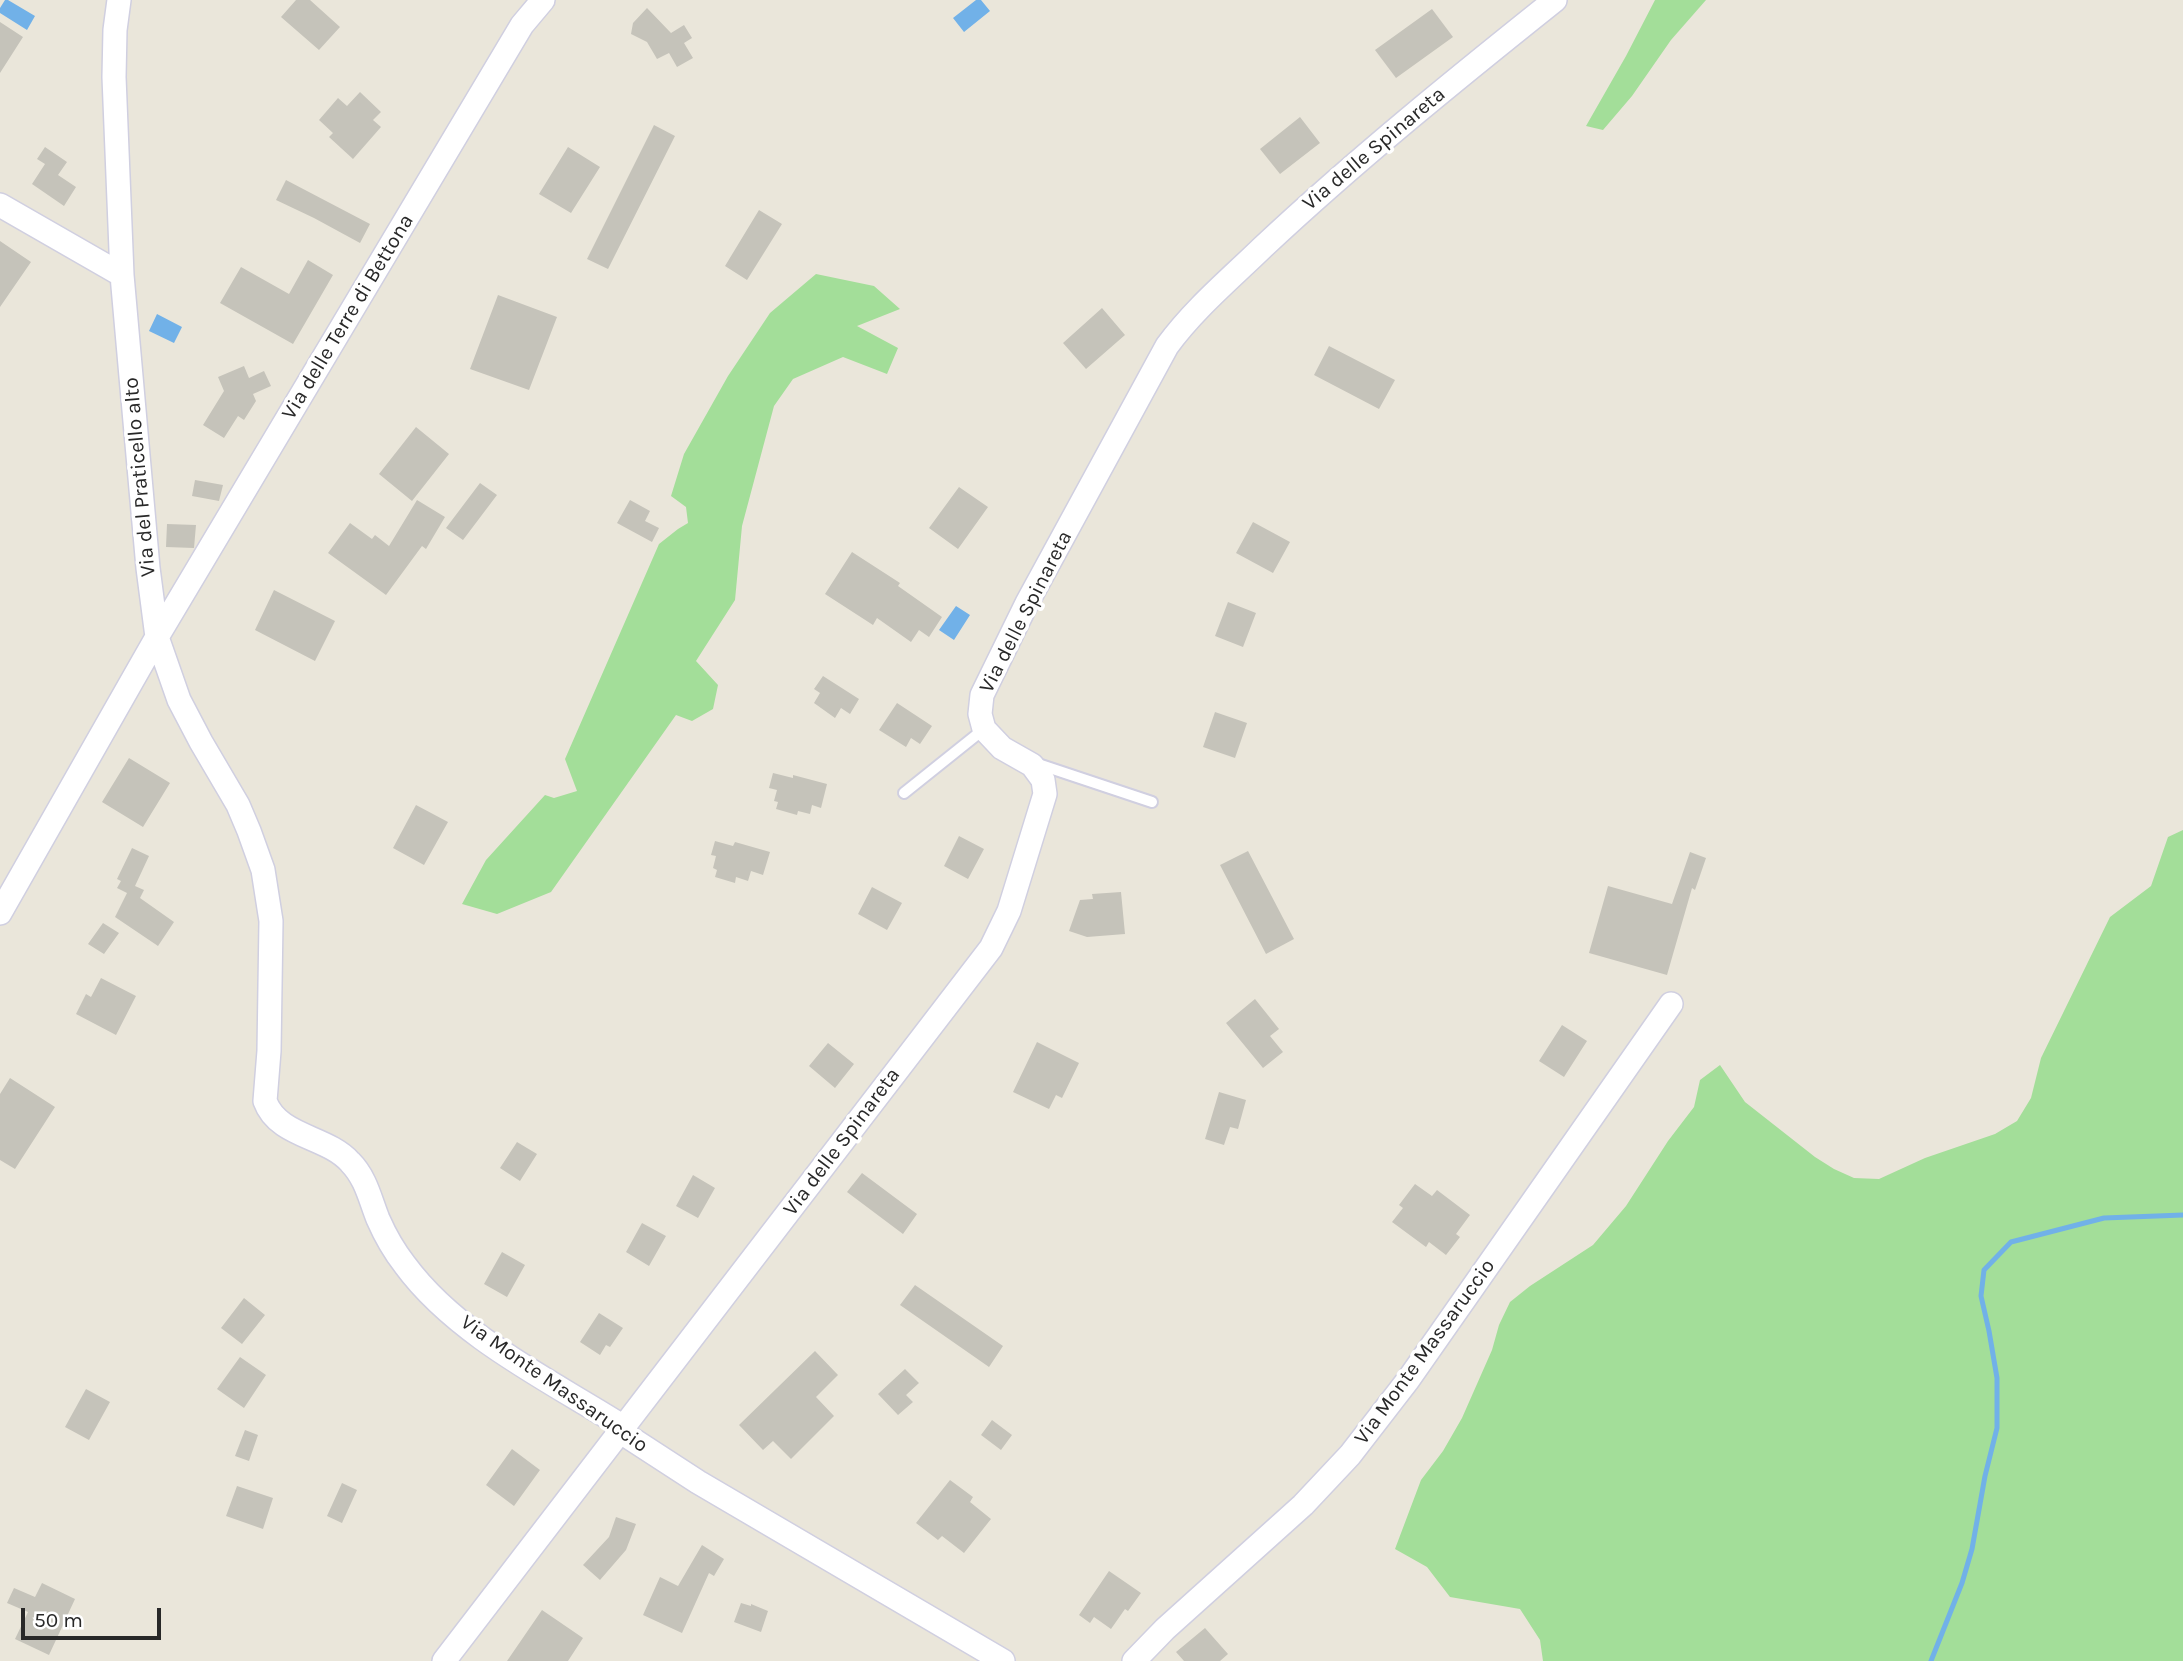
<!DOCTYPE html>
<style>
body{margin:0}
#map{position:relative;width:2183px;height:1661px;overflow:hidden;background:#eae6da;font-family:Karla,sans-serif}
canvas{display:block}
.scale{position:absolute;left:21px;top:1608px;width:140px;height:32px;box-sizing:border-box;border:4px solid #282828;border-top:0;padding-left:9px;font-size:21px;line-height:24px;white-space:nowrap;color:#282828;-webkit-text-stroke:5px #fff;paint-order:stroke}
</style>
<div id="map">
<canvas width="2183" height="1661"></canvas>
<div class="scale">50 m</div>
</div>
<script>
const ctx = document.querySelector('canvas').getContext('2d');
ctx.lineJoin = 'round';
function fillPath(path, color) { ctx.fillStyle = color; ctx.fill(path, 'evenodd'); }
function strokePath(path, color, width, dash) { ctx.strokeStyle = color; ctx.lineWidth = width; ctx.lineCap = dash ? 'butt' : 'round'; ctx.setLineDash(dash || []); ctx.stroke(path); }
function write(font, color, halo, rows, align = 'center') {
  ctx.font = font + ' Karla,sans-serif'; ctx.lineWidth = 7; ctx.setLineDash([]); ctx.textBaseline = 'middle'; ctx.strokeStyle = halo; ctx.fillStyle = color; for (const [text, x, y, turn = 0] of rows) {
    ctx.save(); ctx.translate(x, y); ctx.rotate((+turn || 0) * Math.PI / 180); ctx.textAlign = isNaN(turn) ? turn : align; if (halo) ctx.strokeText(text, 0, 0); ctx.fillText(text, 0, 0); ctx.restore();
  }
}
const green = new Path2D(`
 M1655 0H1706L1671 40 1632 96 1603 130 1586 126 1626 56Z
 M816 274 874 286 900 309 857 326 898 348 887 374 843 357 793 379 774 406 742 526 735 600 696 661 718 685 713 709 692 721 676 715 551 892 497 914 462 904 486 860 545 795 554 798 577 791 565 759 659 544 678 529 688 523 686 507 671 496 684 454 728 376 770 313Z
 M2183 830V1661H1543L1540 1640 1520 1609 1450 1597 1427 1567 1395 1549 1421 1480 1443 1451 1462 1418 1492 1350 1499 1325 1510 1302 1530 1286 1593 1245 1626 1206 1668 1141 1694 1107 1700 1080 1720 1065 1745 1102 1815 1157 1834 1169 1854 1178 1879 1179 1925 1158 1995 1134 2017 1121 2031 1098 2041 1058 2110 917 2151 886 2168 837Z`);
const water = new Path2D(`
 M5 0H8L35 16 27 30 0 13V8Z
 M976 0H981L990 11 964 32 953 18Z
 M157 314 182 327 174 343 149 331Z
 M956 606 970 615 954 640 939 630Z`);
const stream = new Path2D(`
 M1931 1661 1962 1583 1972 1549 1985 1476 1997 1428V1378L1989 1331 1981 1296 1984 1270 2011 1242 2104 1218 2183 1215`);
const building = new Path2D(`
 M296 0H310L340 27 319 50 281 17Z
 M647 8 671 33 684 25 692 38 684 43 693 58 677 67 669 53 657 59 647 42 631 34 633 23Z
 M1432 9 1453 37 1396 78 1375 50Z
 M0 22 23 37 0 73Z
 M360 92 381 112 373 120 381 127 353 159 329 137 333 133 319 120 338 98 347 106Z
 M1300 117 1320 143 1280 174 1260 149Z
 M654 125 675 136 608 269 587 259Z
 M45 147 67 162 58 175 76 187 64 206 32 184 45 164 37 159Z
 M568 147 600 167 571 213 539 194Z
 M286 180 370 224 360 243 314 218 276 200Z
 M759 210 782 224 747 280 725 266Z
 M0 241 31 262 0 307Z
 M308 260 333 275 293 344 220 303 241 267 289 294Z
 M498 295 557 317 529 390 470 369Z
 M1102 308 1125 335 1086 369 1063 343Z
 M1329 346 1395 380 1379 409 1314 375Z
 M244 366 249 378 264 371 271 386 253 394 256 401 244 420 238 416 224 438 203 425 224 391 218 377Z
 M416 427 449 454 412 501 379 474Z
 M195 480 223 485 219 501 192 496Z
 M480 483 497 495 463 540 446 528Z
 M959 487 988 507 958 549 929 528Z
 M417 500 445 517 426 549 422 546 386 595 328 553 350 523 372 539 375 535 389 546Z
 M630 500 650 511 645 521 659 528 652 542 617 523Z
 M1253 522 1290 542 1273 573 1236 553Z
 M167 524 196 525 194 548 166 547Z
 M852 552 900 583 898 586 942 617 929 637 919 630 911 642 877 618 873 625 825 594Z
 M274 590 335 621 315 661 255 630Z
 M1228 602 1256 613 1243 647 1215 636Z
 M823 676 859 699 850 714 841 708 835 718 814 703 820 693 814 689Z
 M897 703 932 726 920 744 911 738 906 747 879 730Z
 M1215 712 1247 723 1235 758 1203 747Z
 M129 758 170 783 143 827 102 802Z
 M773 773 793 778V775L827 784 821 808 812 805 810 814 798 811 797 815 776 809 778 802 774 801 777 790 769 788Z
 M416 805 448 822 424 865 393 848Z
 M959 836 984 849 968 879 944 866Z
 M715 841 733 846 735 842 770 852 763 875 751 871 748 881 736 877 735 883 715 877 717 870 713 868 716 856 711 855Z
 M132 848 149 856 135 886 144 890 140 898 174 922 158 946 115 917 127 893 117 888 121 881 117 879Z
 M1248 851 1294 939 1266 954 1220 865Z
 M1690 852 1706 858 1695 890 1692 888 1667 975 1589 953 1608 886 1672 904Z
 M872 887 902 903 887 930 858 914Z
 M1121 892 1125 934 1087 937 1069 931 1080 900 1093 899 1092 894Z
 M103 923 119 933 104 954 88 944Z
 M101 978 136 996 116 1035 76 1014 86 994 91 997Z
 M1255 999 1279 1029 1270 1036 1283 1052 1263 1068 1226 1023Z
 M1562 1025 1587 1041 1564 1077 1539 1061Z
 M1037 1042 1079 1063 1062 1098 1056 1095 1049 1109 1013 1092Z
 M828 1043 854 1064 835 1088 809 1066Z
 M10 1078 55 1107 15 1169 0 1160V1094Z
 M1219 1092 1246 1100 1238 1129 1230 1127 1224 1145 1205 1139Z
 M517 1142 537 1154 520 1181 500 1168Z
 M862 1173 917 1214 903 1234 847 1192Z
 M693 1175 715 1188 698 1218 676 1206Z
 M1415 1184 1432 1196 1437 1190 1470 1215 1456 1234 1460 1237 1446 1255 1429 1242 1426 1247 1392 1222 1403 1208 1399 1205Z
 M642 1223 666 1236 649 1266 626 1252Z
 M502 1252 525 1265 507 1297 484 1284Z
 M915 1285 1003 1346 989 1367 900 1305Z
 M244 1298 265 1315 242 1344 221 1328Z
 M599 1313 623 1328 610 1347 606 1345 600 1355 580 1342Z
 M815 1351 838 1375 816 1397 834 1416 791 1459 773 1441 763 1450 739 1425Z
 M240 1357 266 1375 244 1408 217 1389Z
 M905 1369 919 1383 906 1395 913 1402 898 1415 878 1394Z
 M86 1389 110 1402 89 1440 65 1427Z
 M992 1420 1012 1435 1001 1450 981 1435Z
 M245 1430 258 1435 249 1461 235 1456Z
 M512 1449 540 1470 514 1506 486 1485Z
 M950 1480 973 1497 970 1502 991 1519 964 1553 942 1536 938 1540 916 1523Z
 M342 1483 357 1490 342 1523 327 1516Z
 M237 1486 273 1498 263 1529 226 1516Z
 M616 1517 636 1524 626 1550 600 1580 583 1565 609 1537Z
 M702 1545 724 1559 714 1576 709 1573 682 1633 643 1615 660 1577 678 1586Z
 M1109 1571 1141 1593 1128 1611 1125 1609 1111 1629 1094 1617 1090 1623 1079 1615Z
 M42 1583 75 1599 49 1655 15 1639 28 1612 7 1603 14 1588 35 1597Z
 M741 1603 751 1606V1604L768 1611 761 1632 734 1622Z
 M542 1610 583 1638 568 1661H507Z
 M1205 1628 1228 1654 1220 1661H1184L1176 1652Z`);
const lane = new Path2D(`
 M1035 763 1152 802
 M904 793 984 729`);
const street = new Path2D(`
 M543 0 522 25 157 637 179 700 201 742 238 805 249 831 263 870 271 921 269 1051 265 1101C278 1137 327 1136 350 1162 366 1178 370 1199 378 1219 385 1235 394 1251 405 1265 455 1333 543 1377 614 1421L621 1432 698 1482 1003 1661
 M0 205 122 275
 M0 913 157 637 148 568 122 275 114 77 115 30 119 0
 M444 1661 991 948 1009 911 1045 794 1043 780 1032 765 1002 748 984 729 980 714 982 695 1027 603 1167 346C1194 309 1230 279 1263 247 1356 160 1456 79 1555 0
 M1134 1661 1165 1629 1303 1505 1350 1455 1408 1380 1671 1004`);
const streetNames = [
 ["Via delle Spinareta",1374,149,-40],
 ["Via delle Terre di Bettona",348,317,-59],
 ["Via del Praticello alto",140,477,-95],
 ["Via delle Spinareta",1026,612,-63],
 ["Via delle Spinareta",842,1142,-53],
 ["Via Monte Massaruccio",1425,1352,-54],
 ["Via Monte Massaruccio",554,1384,35]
];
fillPath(green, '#a3de99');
fillPath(water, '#71b1e8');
strokePath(stream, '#71b1e8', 5);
fillPath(building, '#c5c3ba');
strokePath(lane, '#d0cfe0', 14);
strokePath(street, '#d0cfe0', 26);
strokePath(lane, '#fff', 10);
strokePath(street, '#fff', 23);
write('21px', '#282828', '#fff', streetNames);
</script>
